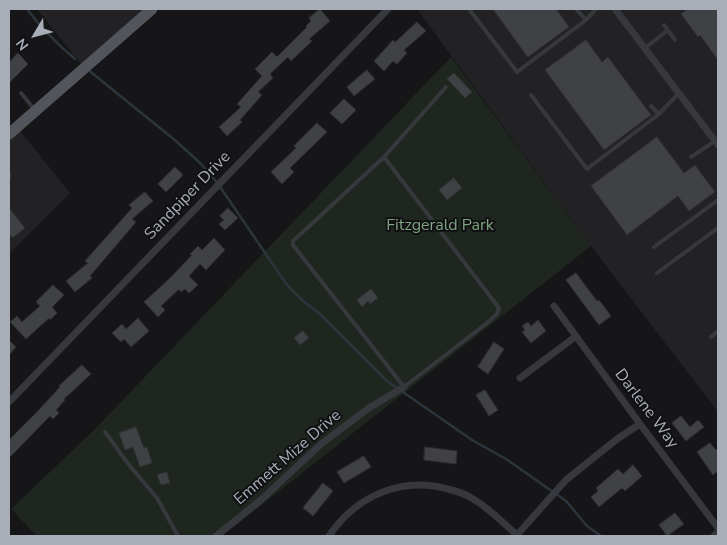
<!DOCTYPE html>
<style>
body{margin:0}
#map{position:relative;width:727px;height:545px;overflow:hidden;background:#161618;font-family:"Nunito Sans",sans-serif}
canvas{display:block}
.frame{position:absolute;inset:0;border:10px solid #a8adb8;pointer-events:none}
.north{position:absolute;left:10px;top:10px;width:50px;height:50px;-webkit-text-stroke:4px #111113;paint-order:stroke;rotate:233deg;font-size:14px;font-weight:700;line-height:20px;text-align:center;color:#a8adb8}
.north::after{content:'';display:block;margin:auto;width:18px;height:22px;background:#a8adb8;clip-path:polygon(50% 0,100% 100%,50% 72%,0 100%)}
</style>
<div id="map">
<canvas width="727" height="545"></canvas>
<div class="frame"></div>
<div class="north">N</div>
</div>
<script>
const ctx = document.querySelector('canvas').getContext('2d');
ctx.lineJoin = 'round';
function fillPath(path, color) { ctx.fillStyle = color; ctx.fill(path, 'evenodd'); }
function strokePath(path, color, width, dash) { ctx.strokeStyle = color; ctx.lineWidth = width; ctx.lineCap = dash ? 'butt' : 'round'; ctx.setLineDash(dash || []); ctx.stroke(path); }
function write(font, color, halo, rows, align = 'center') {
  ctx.font = font + ' "Nunito Sans",sans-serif'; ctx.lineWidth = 4; ctx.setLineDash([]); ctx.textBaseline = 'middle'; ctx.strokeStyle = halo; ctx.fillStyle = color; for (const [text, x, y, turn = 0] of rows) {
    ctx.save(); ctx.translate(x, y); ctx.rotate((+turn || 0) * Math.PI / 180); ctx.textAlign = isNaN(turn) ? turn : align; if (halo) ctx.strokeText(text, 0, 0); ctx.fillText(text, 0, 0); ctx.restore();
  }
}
const built = new Path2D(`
 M37 9H158L85 69Z
 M417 9H718V412L591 246Z
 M17 127 70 193 9 254V135Z`);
const green = new Path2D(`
 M451 57 591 246 222 536H37L11 509 95 429Z`);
const stream = new Path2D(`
 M27 9C41 28 57 44 75 59
 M87 69 176 141 201 164 216 181 287 285 302 300 320 314 387 381 472 440 506 459 566 501 587 526 601 536`);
const building = new Path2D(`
 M320 9 330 21 309 39 312 41 291 61 288 57 270 74 273 78 258 92 262 95 240 120 242 122 227 136 219 127 241 107 237 104 262 76 255 69 272 52 277 57 307 27 306 26 311 21 309 18Z
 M493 9H556L569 27 528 57Z
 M688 9H718V60L700 35 698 37 681 14Z
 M417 22 426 31 404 50 407 53 397 64 393 61 384 71 374 61 393 40 395 42Z
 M586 40 602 62 608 57 651 115 604 150 545 70Z
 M18 53 28 64 9 83V63Z
 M367 70 375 79 354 96 347 87Z
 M454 73 472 92 465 98 447 79Z
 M344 99 356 110 342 124 330 113Z
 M317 123 327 132 290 168 294 172 282 184 271 172 296 148 294 146Z
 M657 137 684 173 695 165 715 192 689 211 678 196 627 235 591 186Z
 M175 167 183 175 166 192 158 184Z
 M454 178 462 188 447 200 439 190Z
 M145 192 153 201 132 219 136 222 90 276 92 278 75 292 66 281 88 263 85 261 132 208 129 205Z
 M9 208 25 228 12 238 9 233Z
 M228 208 238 218 225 230 219 224 224 220 220 216Z
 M214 238 225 250 206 270 200 264 189 276 198 285 189 293 185 289 181 292 179 289 161 306 165 310 158 317 144 302 169 279 192 255 190 254 198 246 202 250Z
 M576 273 597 301 599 300 611 316 599 325 566 280Z
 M53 285 64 295 52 307 57 313 50 320 49 318 26 339 10 322 17 316 22 322 40 306 36 302Z
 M371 289 378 298 370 304 368 301 362 307 357 300Z
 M138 318 149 331 131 347 124 339 121 342 112 333 122 324 126 329Z
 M538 320 546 331 531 343 522 332 525 330 522 326 528 322 531 326Z
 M303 331 309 338 300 345 294 338Z
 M9 340 16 347 9 355Z
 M494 342 504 349 488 374 478 367Z
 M82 365 91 374 64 399 65 400 56 410 59 413 53 419 50 416 9 458V440L35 414 60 387 59 386Z
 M485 390 498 410 489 416 476 395Z
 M681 416 690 427 698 420 704 427 686 441 672 423Z
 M136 427 144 448 147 447 152 463 140 467 133 447 125 450 119 433Z
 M710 443 716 450 718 448V471L713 475 697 452Z
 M425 447 457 451 456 464 424 460Z
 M364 456 371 467 344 483 337 472Z
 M633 465 642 476 625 491 622 488 599 507 591 497 598 491 596 488 618 469 623 474Z
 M167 472 170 483 161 485 157 475Z
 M323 483 333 491 313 516 303 508Z
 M675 513 684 524 667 536 659 525Z`);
const lane = new Path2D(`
 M469 9 517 72 586 20 596 9
 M576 9 586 20
 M664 25 675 40
 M645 48 668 30
 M21 93 34 109
 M531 95 587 169 659 114 679 93
 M651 106 659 114
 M384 157 499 308 497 314 487 323 404 387 293 245V241L384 157 446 87
 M691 157 715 141
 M9 174V177
 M654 247 718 200
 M657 273 718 228
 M711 337 718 331
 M105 432 129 465 157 498 178 536`);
const street = new Path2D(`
 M615 9 718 145
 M554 306 640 424 718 528
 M520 378 575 337
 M9 402 388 9
 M216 536 261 500 321 444 369 408 404 387
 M329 536C356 496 401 476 448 489 456 491 466 494 473 499 489 508 503 523 517 535
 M516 536 566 480 617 439 640 424
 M714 536 718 532`);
const primary = new Path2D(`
 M9 134 152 9`);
const streetNames = [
 ["Sandpiper Drive",188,196,-46],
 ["Darlene Way",646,409,53],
 ["Emmett Mize Drive",288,458,-41]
];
const parkNames = [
 ["Fitzgerald Park",440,226]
];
fillPath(built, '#222225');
fillPath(green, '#1e261f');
strokePath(stream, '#2c353c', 2.5);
fillPath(building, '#404145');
strokePath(building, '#303034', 1);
strokePath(lane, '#37383d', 4);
strokePath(street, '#37383d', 7);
strokePath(primary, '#53555c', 11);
write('16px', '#a8adb8', '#111113', streetNames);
write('16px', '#7fa381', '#111113', parkNames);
</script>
